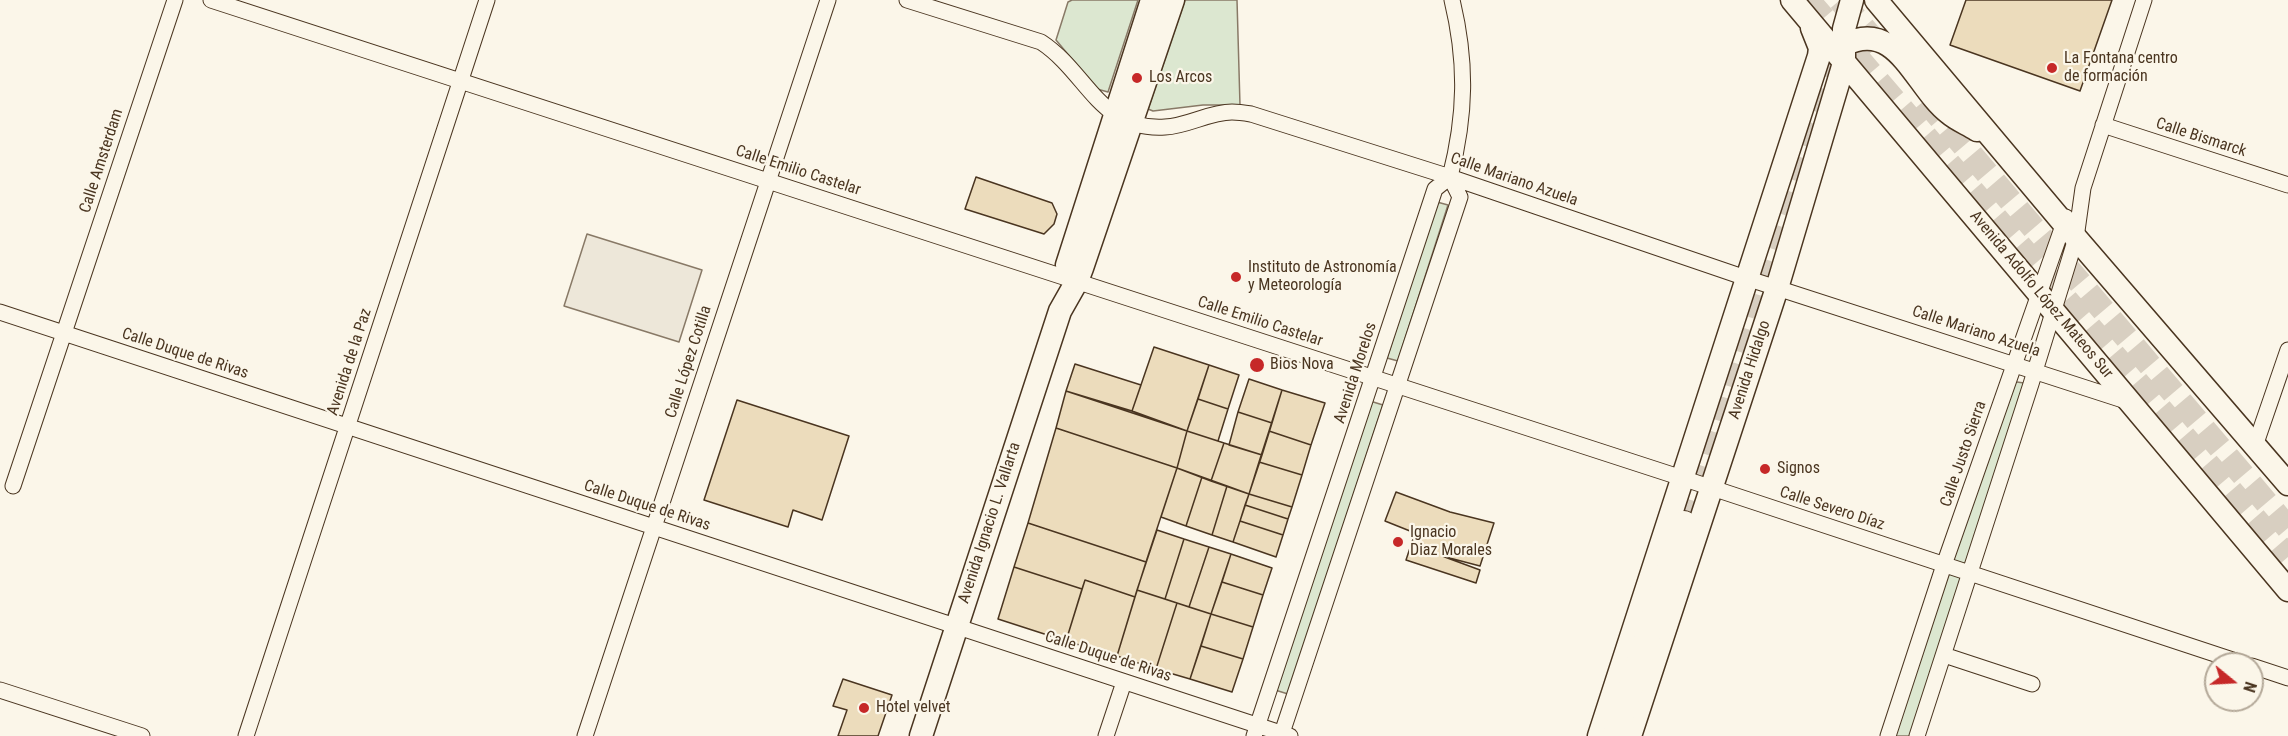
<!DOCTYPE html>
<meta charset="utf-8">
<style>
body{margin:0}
#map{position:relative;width:2288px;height:736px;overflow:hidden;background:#fbf6e9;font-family:"Roboto Condensed",sans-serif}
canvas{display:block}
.north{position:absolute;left:2204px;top:652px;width:60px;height:60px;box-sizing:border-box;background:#fbf6e9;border:2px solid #b4a999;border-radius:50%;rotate:108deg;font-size:16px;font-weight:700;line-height:24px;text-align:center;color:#4a3520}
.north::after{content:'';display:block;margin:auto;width:21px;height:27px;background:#c62828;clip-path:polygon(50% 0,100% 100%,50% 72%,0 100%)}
</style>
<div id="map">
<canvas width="2288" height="736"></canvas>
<div class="north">N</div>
</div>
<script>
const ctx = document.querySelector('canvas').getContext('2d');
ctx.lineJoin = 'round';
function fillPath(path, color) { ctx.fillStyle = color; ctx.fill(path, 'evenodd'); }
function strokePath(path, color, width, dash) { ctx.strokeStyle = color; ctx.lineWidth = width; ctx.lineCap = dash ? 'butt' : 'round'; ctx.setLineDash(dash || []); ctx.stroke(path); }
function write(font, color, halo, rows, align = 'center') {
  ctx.font = font + ' "Roboto Condensed",sans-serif'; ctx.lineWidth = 4.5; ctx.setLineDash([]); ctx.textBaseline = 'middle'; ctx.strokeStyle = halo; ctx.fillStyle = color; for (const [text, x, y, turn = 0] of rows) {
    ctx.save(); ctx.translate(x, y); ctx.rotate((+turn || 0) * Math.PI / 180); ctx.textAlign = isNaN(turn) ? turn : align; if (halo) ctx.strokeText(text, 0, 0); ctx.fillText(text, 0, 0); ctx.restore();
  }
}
const green = new Path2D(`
 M1072 0H1138L1108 92 1097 89 1056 40 1068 2Z
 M1185 0H1237L1240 105H1203L1153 111 1148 109Z
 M1437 202 1448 205 1398 361 1387 358Z
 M2010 381 2031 384 1917 736H1888Z
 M1370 401 1383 405 1288 694 1275 690Z`);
const parking = new Path2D(`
 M587 234 702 270 679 342 564 306Z`);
const building = new Path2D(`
 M1966 0H2112L2080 91 1950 45Z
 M976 177 1052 203 1057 214 1054 224 1044 234 965 209Z
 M1154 347 1209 365 1187 431 1132 411Z
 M1075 364 1141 385 1132 411 1066 391Z
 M1209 365 1239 375 1228 409 1198 399Z
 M1249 379 1282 390 1272 423 1238 412Z
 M1282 390 1325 403 1311 445 1269 431Z
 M1066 391 1187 431 1177 468 1056 428Z
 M1198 399 1228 409 1218 441 1187 431Z
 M737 400 849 436 822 520 793 510 788 527 704 500Z
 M1238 412 1272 423 1262 455 1229 445Z
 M1056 428 1177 468 1146 562 1028 523Z
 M1187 431 1224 443 1211 481 1177 468Z
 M1269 431 1311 445 1302 475 1259 462Z
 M1224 443 1262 455 1249 494 1211 481Z
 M1259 462 1302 475 1292 507 1249 494Z
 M1177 468 1202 477 1186 526 1161 517Z
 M1202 477 1227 486 1212 535 1186 526Z
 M1227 486 1249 494 1233 542 1212 535Z
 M1396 492 1450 512 1494 523 1480 566 1442 556 1480 570 1476 583 1406 560 1415 533 1385 521Z
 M1249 494 1292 507 1288 519 1245 505Z
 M1245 505 1288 519 1283 535 1240 521Z
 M1240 521 1283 535 1276 557 1233 542Z
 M1028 523 1146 562 1135 597 1085 580 1082 589 1014 567Z
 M1157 530 1184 539 1165 599 1137 590Z
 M1184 539 1209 547 1189 607 1165 599Z
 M1209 547 1231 554 1211 614 1189 607Z
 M1231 554 1272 568 1263 595 1222 582Z
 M1014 567 1082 589 1066 641 998 619Z
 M1085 580 1135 597 1117 656 1066 641Z
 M1222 582 1263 595 1253 627 1211 614Z
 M1137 590 1177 603 1156 669 1117 656Z
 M1177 603 1211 614 1190 679 1156 669Z
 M1211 614 1253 627 1243 659 1201 646Z
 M1201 646 1243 659 1232 692 1190 679Z
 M843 679 892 695 878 736H838L847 710 833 706Z`);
const primaryTunnel = new Path2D(`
 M1808 0 2288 557
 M1840 0 1885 53
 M1925 100 2288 528
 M1684 523 1831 63 1830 37 1828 33`);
const street = new Path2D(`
 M211 0 1682 478 2245 664
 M907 0 1041 42C1088 73 1099 131 1165 127 1188 126 1209 112 1232 112 1238 112 1245 113 1251 114L1450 177 1743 277 2126 401
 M2103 125 2288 185
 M1450 177C1466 115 1467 62 1452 0
 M0 312 1290 736
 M2255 446 2288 350
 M13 486 175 0
 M1944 655 2032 684
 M2252 666 2288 678
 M0 690 142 736
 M246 736 487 0
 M585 736 828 0
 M1106 736 1124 682
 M1254 736 1435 189 1450 177
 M1281 736 1460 197 1450 177
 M1888 736 1944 565 2066 217
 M1917 736 2031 384 2076 238 2083 188 2144 0`);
const secondary = new Path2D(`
 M1792 0 2288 590
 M1876 0 2076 238 2288 484
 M1844 45C1897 17 1915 87 1949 113 1957 120 1968 124 1977 130
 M1067 265 1152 0
 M921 736 1060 311 1077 281 1082 268 1173 0
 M1599 736 1819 56 1820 48 1812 28
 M1630 736 1777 288 1844 63V29L1852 0`);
const primary = new Path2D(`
 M1615 736 1684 523`);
const markers = [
 [2052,68,6,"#c62828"],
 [1137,78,6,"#c62828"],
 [1236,277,6,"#c62828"],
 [1257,365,8,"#c62828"],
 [1765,469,6,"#c62828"],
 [1398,542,6,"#c62828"],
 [864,708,6,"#c62828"]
];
const poiNames = [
 ["La Fontana centro",2064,59],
 ["de formación",2064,77],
 ["Los Arcos",1149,78],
 ["Instituto de Astronomía",1248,268],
 ["y Meteorología",1248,286],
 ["Bios Nova",1270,365],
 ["Signos",1777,469],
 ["Ignacio",1410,533],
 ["Diaz Morales",1410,551],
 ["Hotel velvet",876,708]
];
const streetNames = [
 ["Calle Bismarck",2201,138,18],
 ["Calle Amsterdam",102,161,-72],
 ["Calle Emilio Castelar",798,171,18],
 ["Calle Mariano Azuela",1514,180,19],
 ["Avenida Adolfo López Mateos Sur",2041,295,50],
 ["Calle Emilio Castelar",1260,322,18],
 ["Calle Mariano Azuela",1976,332,18],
 ["Calle Duque de Rivas",185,354,18],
 ["Avenida de la Paz",350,362,-72],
 ["Calle López Cotilla",689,362,-72],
 ["Avenida Hidalgo",1750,370,-72],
 ["Avenida Morelos",1356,373,-72],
 ["Calle Justo Sierra",1964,454,-71],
 ["Calle Duque de Rivas",647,506,18],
 ["Calle Severo Díaz",1832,509,18],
 ["Avenida Ignacio L. Vallarta",990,523,-72],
 ["Calle Duque de Rivas",1108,657,18]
];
fillPath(green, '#dce7d0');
strokePath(green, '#887966', 1.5);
fillPath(parking, '#ede7d9');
strokePath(parking, '#887966', 1.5);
fillPath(building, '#ecdcbc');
strokePath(building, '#4a3520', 1.5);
strokePath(primaryTunnel, '#d8cfc1', 24, [24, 12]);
strokePath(street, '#4a3520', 17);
strokePath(secondary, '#4a3520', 25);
strokePath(primary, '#4a3520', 26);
strokePath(street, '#fbf6e9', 15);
strokePath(secondary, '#fbf6e9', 22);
strokePath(primary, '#fbf6e9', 24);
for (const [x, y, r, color] of markers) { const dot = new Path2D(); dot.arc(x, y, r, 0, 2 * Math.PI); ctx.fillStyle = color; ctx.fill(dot); strokePath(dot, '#fbf6e9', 2); }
write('16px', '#4a3520', '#fbf6e9', poiNames, 'left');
write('16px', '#4a3520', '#fbf6e9', streetNames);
</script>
